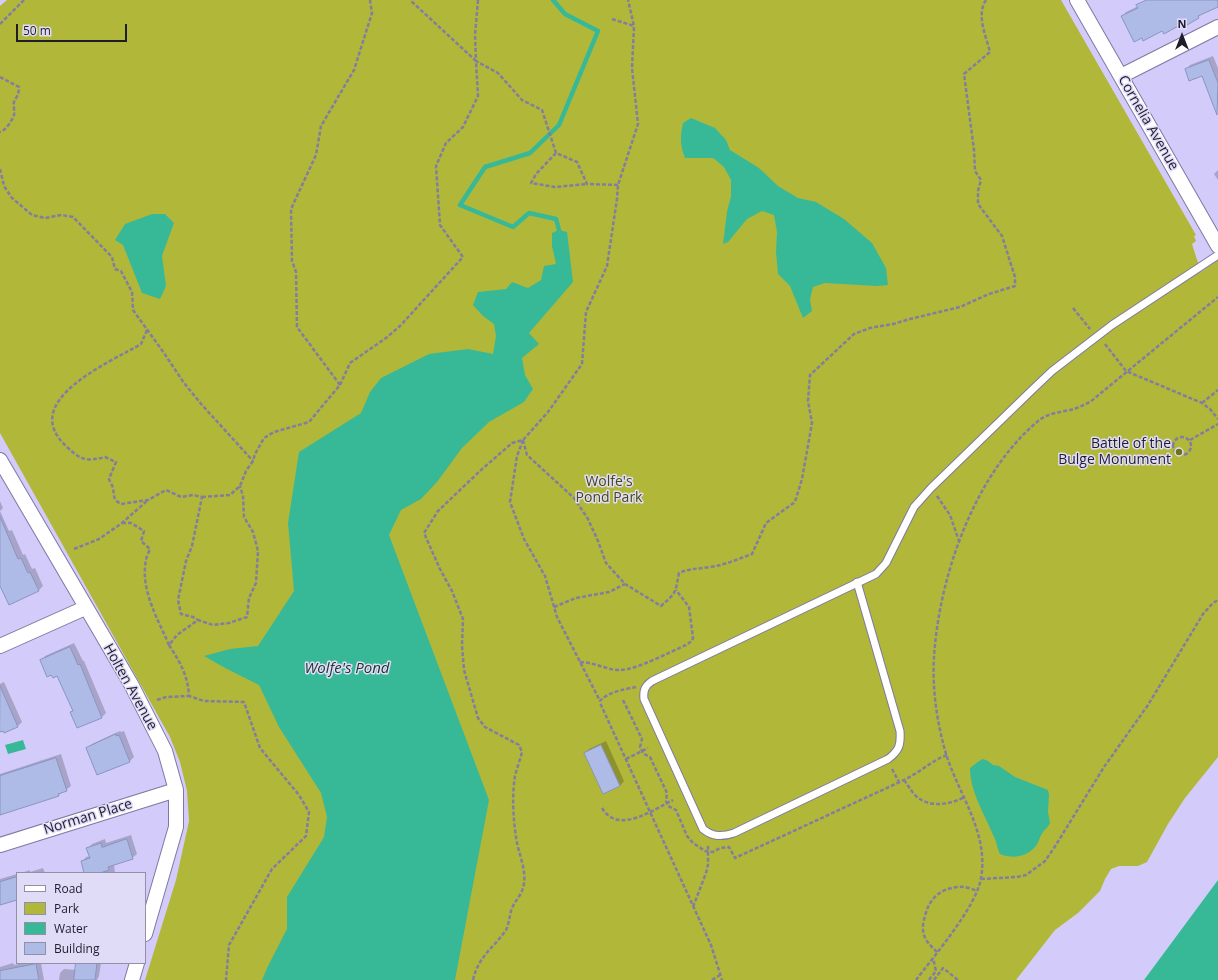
<!DOCTYPE html>
<style>
body{margin:0}
#map{position:relative;width:1218px;height:980px;overflow:hidden;background:#d3ccfa;font-family:"Open Sans",sans-serif}
canvas{display:block}
.legend{position:absolute;left:16px;top:872px;width:130px;height:92px;box-sizing:border-box;background:#e0dcf8;border:1px solid #938fa6;margin:0;padding:5px 7px;list-style:none;font-size:12px;color:#1f1c2c}
.legend li{display:flex;align-items:center;gap:8px;height:20px}
.legend b{width:20px;border:1px solid #938fa6}
.north{position:absolute;left:1162px;top:16px;width:40px;height:40px;-webkit-text-stroke:3px #e0dcf8;paint-order:stroke;rotate:0deg;font-size:11px;font-weight:700;line-height:16px;text-align:center;color:#1f1c2c}
.north::after{content:'';display:block;margin:auto;width:14px;height:18px;background:#1f1c2c;clip-path:polygon(50% 0,100% 100%,50% 72%,0 100%)}
.scale{position:absolute;left:16px;top:24px;width:111px;height:18px;box-sizing:border-box;border:2px solid #1f1c2c;border-top:0;padding-left:5px;font-size:12px;line-height:14px;white-space:nowrap;color:#1f1c2c;-webkit-text-stroke:3px #e0dcf8;paint-order:stroke}
</style>
<div id="map">
<canvas width="1218" height="980"></canvas>
<ul class="legend">
<li><b style="height:5px;background:#fff"></b>Road</li>
<li><b style="height:11px;background:#b1b739"></b>Park</li>
<li><b style="height:11px;background:#37b998"></b>Water</li>
<li><b style="height:11px;background:#aebbe7"></b>Building</li>
</ul>
<div class="north">N</div>
<div class="scale">50 m</div>
</div>
<script>
const ctx = document.querySelector('canvas').getContext('2d');
ctx.lineJoin = 'round';
function fillPath(path, color) { ctx.fillStyle = color; ctx.fill(path, 'evenodd'); }
function strokePath(path, color, width, dash) { ctx.strokeStyle = color; ctx.lineWidth = width; ctx.lineCap = dash ? 'butt' : 'round'; ctx.setLineDash(dash || []); ctx.stroke(path); }
function write(font, color, halo, rows, align = 'center') {
  ctx.font = font + ' "Open Sans",sans-serif'; ctx.lineWidth = 3; ctx.setLineDash([]); ctx.textBaseline = 'middle'; ctx.strokeStyle = halo; ctx.fillStyle = color; for (const [text, x, y, turn = 0] of rows) {
    ctx.save(); ctx.translate(x, y); ctx.rotate((+turn || 0) * Math.PI / 180); ctx.textAlign = isNaN(turn) ? turn : align; if (halo) ctx.strokeText(text, 0, 0); ctx.fillText(text, 0, 0); ctx.restore();
  }
}
const green = new Path2D(`
 M7 0H1061L1196 235 1194 236 1196 241 1192 244 1201 272 1218 260V757L1185 798 1168 824 1147 862 1138 866H1119L1111 869 1105 879 1100 891 1078 913 1055 930 1016 980H145L176 880 189 821 187 791 180 762 170 737 0 433V6Z`);
const water = new Path2D(`
 M691 118 715 128 726 140 730 150 759 168 778 186 798 198 816 202 844 219 872 243 886 268 888 285 877 286 825 283 813 287 810 299 812 311 803 318 790 286 778 274 776 252 777 232 774 215 762 211 747 219 728 242 723 244 727 212 731 196V180L724 167 713 158H685C680 145 680 137 683 123Z
 M152 214H165L174 223 162 256 166 286 160 299 142 293 123 245 115 240 125 224Z
 M559 230 567 232 573 282 529 333 539 344 522 358 525 375 533 389 524 402 489 422 462 448 437 482 421 499 401 510 389 535 489 800 455 980H262L268 966 287 929V897L324 837 327 817 321 793 279 727 259 685 227 669 204 656 230 649 258 646 294 591 288 523 299 452 361 413 370 392 381 378 429 354 468 349 493 354 496 336 494 324 483 316 473 305 478 292 506 289 512 282 528 288 541 280 544 266 556 264 552 246V233Z
 M23 740 26 749 8 754 5 745Z
 M983 759 988 761 993 765 999 766 1015 777 1048 790 1049 795 1048 812 1050 823C1048 827 1045 829 1043 832 1039 837 1039 843 1035 847 1026 857 1013 859 1000 854 997 849 997 842 994 837 985 815 970 792 970 768L979 761Z
 M1218 880V980H1144Z`);
const shadow = new Path2D(`
 M1151 0H1218V6L1202 13 1198 17 1142 37 1122 17 1126 12Z
 M1213 56 1218 68V96L1212 98 1202 75 1186 70 1190 65Z
 M1218 170V180L1214 174Z
 M0 501 3 508 0 511Z
 M0 511 9 531 12 530 23 555 25 554 32 569 35 568 43 586 39 590 9 604 0 584Z
 M74 643 83 661H84L106 713 102 717 74 711 58 675 41 661 45 656Z
 M4 682 22 722 18 726 4 732V730L0 731V684Z
 M120 731 121 732 124 731 134 757 130 761 88 748 92 744Z
 M606 741 624 781 620 786 603 793 585 753 589 749Z
 M61 754 71 786 66 790 63 791 59 795 0 814V774Z
 M131 835 137 854 132 858 114 864 115 873H85L82 862 86 857 90 856 88 848 92 844 105 839 106 843Z
 M43 868 45 873H21L30 870V872Z
 M17 874V899L0 904V879Z
 M13 963 14 965 24 963H41L44 980H0V967Z
 M82 963H101L99 976 97 980H59L60 973 64 969 76 970Z`);
const stream = new Path2D(`
 M553 0 565 14 598 31 559 125 530 153 485 167 460 205 513 227 529 213 556 219 559 230`);
const building = new Path2D(`
 M1147 0H1218V7L1198 16 1199 18 1182 28 1180 25 1164 34 1162 31 1143 41 1142 38 1134 42 1121 16 1138 8 1136 5Z
 M1209 60 1218 83 1217 115 1202 76 1189 81 1185 69Z
 M0 517 18 559 21 558 28 573 30 572 39 591 9 605 0 586Z
 M70 647 78 665 80 664 102 718 77 728 70 712 73 711 57 676 53 678 51 675 47 677 40 660Z
 M0 686 18 727 4 733 3 731 0 732Z
 M116 734V736L119 735 130 762 97 775 86 748Z
 M601 745 620 786 603 794 584 753Z
 M56 758 67 791 58 794 59 796 0 815V776Z
 M127 839 133 859 108 867 109 870 100 873H84L81 861 90 858 86 848 101 843 102 847Z
 M17 877V900L0 905V882Z
 M76 963H97L95 980H74Z
 M36 964 39 980H0V971Z`);
const path = new Path2D(`
 M478 0 475 35 476 61 498 73 522 100 542 110 556 153 577 162 587 184 618 185
 M612 19 634 26 628 0
 M0 24 24 0
 M0 77 19 87C19 94 17 96 14 102 13 106 15 111 14 115 12 121 6 130 0 132
 M556 153 536 174 531 183 555 187 587 184
 M0 169 4 186 12 198 32 215 45 218 61 215 73 217 112 257 115 269 121 271 132 292 133 310 164 353 184 383 202 405 253 461
 M1073 308 1090 329
 M147 330 141 344C111 362 16 401 67 447 81 460 86 462 105 457L116 462 109 479C110 482 113 486 113 489 115 497 112 499 121 504L148 500 166 490 181 497 193 495 202 497 192 546 186 561 178 600 181 614 193 617 198 620
 M1105 344 1126 371 1202 403 1210 409 1218 419
 M340 385 350 363 386 338 400 326 463 257 440 225 436 166 446 143 463 127 478 96 476 61 410 0
 M1202 403 1218 390
 M1173 446a9 9 0 1 1 18 0a9 9 0 1 1-18 0Z
 M523 440 527 455 574 498 588 519 598 541 606 563 625 584 661 606C677 592 675 593 679 573 690 568 699 569 710 567 725 565 738 559 752 554L766 523 795 502 802 479 812 423 808 401 810 375 854 334 870 328 893 324 910 319 960 307 989 294 1015 286V277L1002 236 978 204V191L981 180 975 171 974 150 964 74 990 52C986 36 976 15 986 0
 M523 440 517 456 510 502 524 539 545 576 557 617 600 701
 M1190 440 1218 424
 M937 496 950 515 959 541
 M202 497 230 495 240 486 246 471 253 461 255 454 264 438 274 432 309 422 340 385 297 327 296 272 292 261 291 209 316 155 321 126 354 70 372 13 370 0
 M122 523H131L144 531 141 541 150 549C149 552 146 557 146 560 140 590 158 619 169 645L177 635 198 620 213 625 229 623 247 617 249 598 256 583 258 551 253 532 244 517 243 496 240 486
 M74 549 99 539 122 523 148 500
 M554 607 576 598 609 592 625 584
 M169 645C180 662 188 676 189 696L204 701 244 702 260 748 299 795 309 812 306 836 272 869 229 945 226 980
 M580 662C594 662 606 670 620 670 636 670 670 652 686 645L692 641 693 638 689 607 676 590
 M636 687C625 689 608 692 600 701L601 705 711 945 722 980
 M157 700 166 697 189 696
 M623 700 642 739 640 747 642 751 644 754 650 757 667 793 666 801 668 806 676 810 687 836 693 843 705 851 713 852 720 848 729 847 735 858 904 780C919 773 931 761 947 755
 M626 759 648 748
 M892 769 899 782
 M904 780C908 785 911 791 916 796 929 808 950 805 964 797
 M602 808C618 835 653 810 673 800
 M981 879 1017 877 1026 875 1045 861 1054 848 1104 767 1148 705 1203 614 1213 603 1218 600
 M693 907 706 873 708 865V846
 M937 952C932 947 926 942 924 935 922 929 923 922 925 916 929 899 940 888 959 887 965 886 972 889 977 891
 M473 980C479 955 493 949 506 930 510 922 509 914 513 906 516 900 521 895 523 888 528 872 518 853 516 837 513 817 512 795 515 776 517 768 520 760 522 752L519 745 485 727 478 718 464 670 462 646 463 619 452 591 440 569 424 533 438 511 481 470 512 443 523 440 548 412 582 364 586 312 607 266 617 199 618 185 638 124 632 68 634 26
 M712 980 720 975
 M916 980C934 956 977 906 981 878 989 833 959 795 946 754 937 723 932 689 934 657 939 577 974 475 1037 422 1046 413 1062 412 1074 409 1080 407 1085 404 1090 402L1218 297
 M929 980 936 971 933 958
 M934 980 943 968 958 980`);
const service = new Path2D(`
 M857 582 900 731C901 745 899 751 888 759L734 833C722 837 713 837 703 829L644 699C643 690 645 686 652 681L876 574 886 563 914 507 931 488 1031 391 1052 371 1112 325 1218 255`);
const minor = new Path2D(`
 M1077 0 1218 246
 M1121 76 1218 27
 M0 460 131 684 165 751 176 790V827L145 934
 M0 646 85 608
 M0 845 176 790
 M132 980 137 963`);
const markers = [
 [1179,452,4,"#6d7117"]
];
const streetNames = [
 ["Cornelia Avenue",1148,123,60],
 ["Holten Avenue",130,687,61],
 ["Norman Place",88,817,-17]
];
const poiNames = [
 ["Battle of the",1171,444],
 ["Bulge Monument",1171,460]
];
const parkNames = [
 ["Wolfe's",609,482],
 ["Pond Park",609,498]
];
const waterNames = [
 ["Wolfe's Pond",347,669]
];
fillPath(green, '#b1b739');
fillPath(water, '#37b998');
fillPath(shadow, '#0003');
strokePath(stream, '#37b998', 4.5);
fillPath(building, '#aebbe7');
strokePath(building, '#8995bf', 1);
strokePath(service, '#7f78a2', 9);
strokePath(minor, '#7f78a2', 16);
strokePath(path, '#837e9f', 2.5, [4, 2]);
strokePath(service, '#fff', 7);
strokePath(minor, '#fff', 14);
for (const [x, y, r, color] of markers) { const dot = new Path2D(); dot.arc(x, y, r, 0, 2 * Math.PI); ctx.fillStyle = color; ctx.fill(dot); strokePath(dot, '#e0dcf8', 1.5); }
write('14px', '#1f1c2c', '#e0dcf8', streetNames);
write('14px', '#1f1c2c', '#e0dcf8', poiNames, 'right');
write('14px', '#454713', '#e0dcf8', parkNames);
write('italic 15px', '#19342c', '#e0dcf8', waterNames);
</script>
